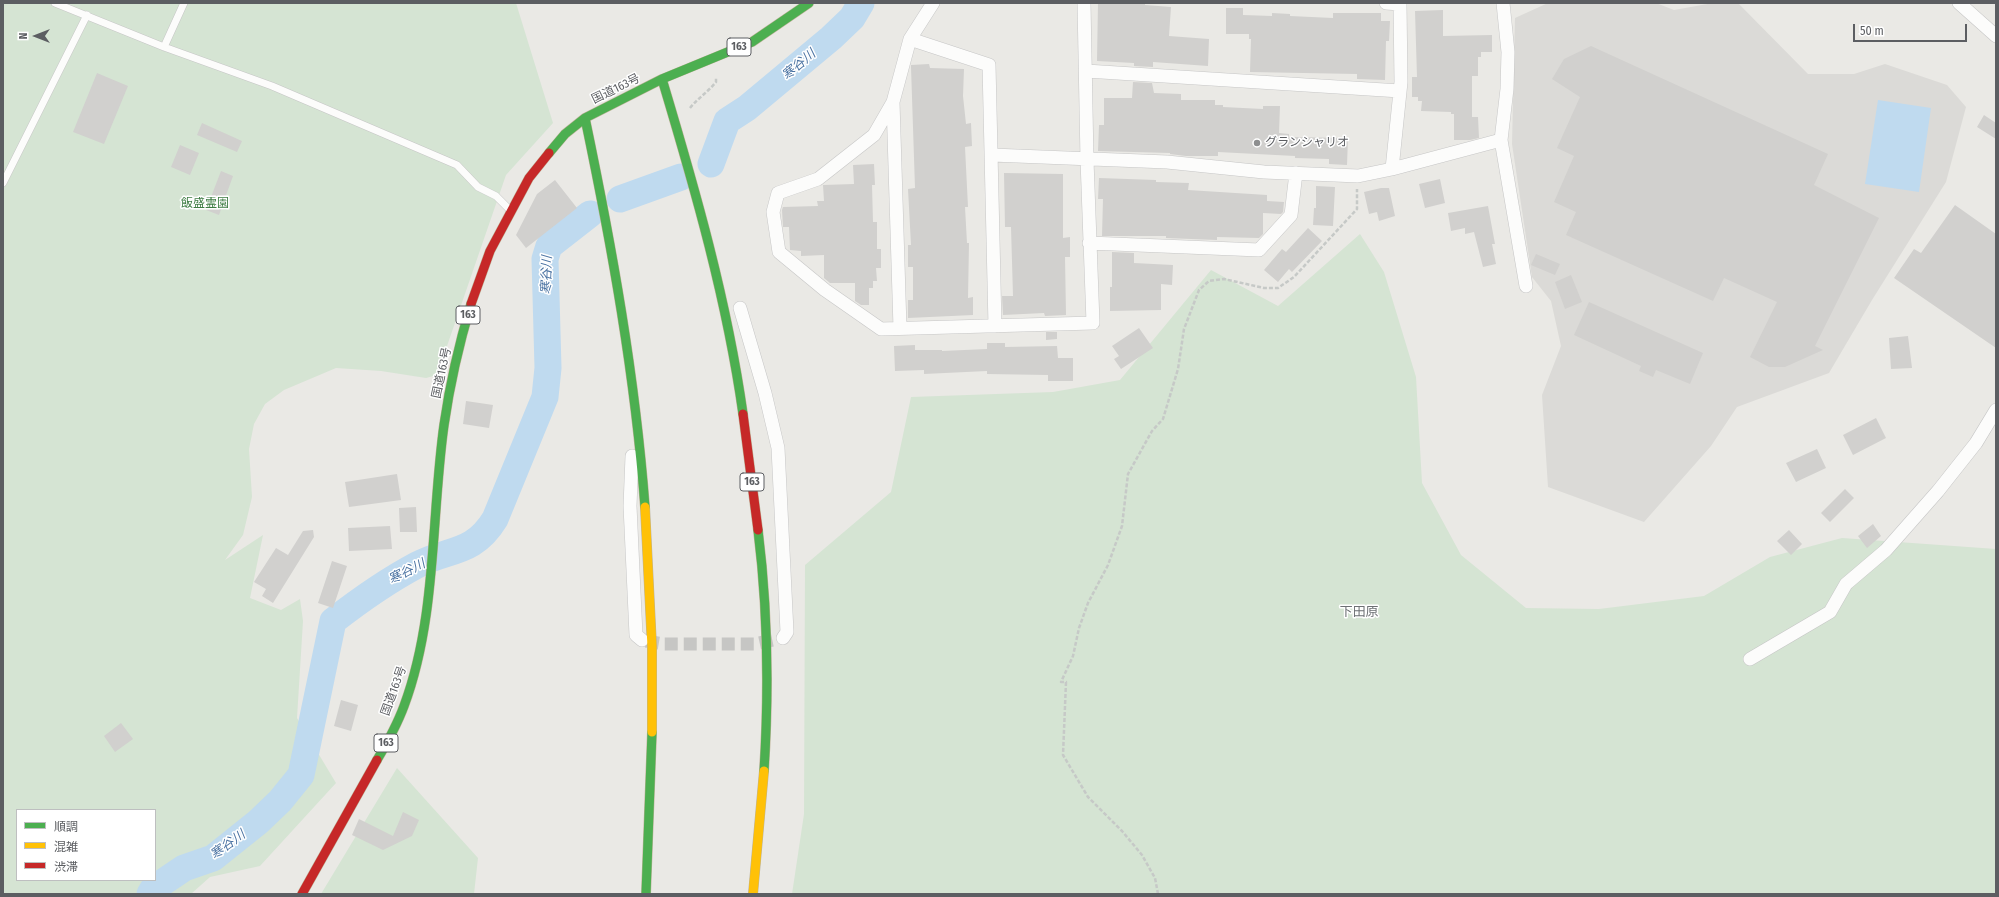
<!DOCTYPE html>
<meta charset="utf-8">
<style>
body{margin:0}
#map{position:relative;width:1999px;height:897px;overflow:hidden;background:#eae9e5;font-family:"Fira Sans Condensed","Noto Sans JP",sans-serif}
canvas{display:block}
.frame{position:absolute;inset:0;border:4px solid #5c5e62;pointer-events:none}
.legend{position:absolute;left:16px;top:809px;width:140px;height:72px;box-sizing:border-box;background:#fff;border:1px solid #bebfc0;margin:0;padding:5px 7px;list-style:none;font-size:12px;color:#5c5e62}
.legend li{display:flex;align-items:center;gap:8px;height:20px}
.legend b{width:20px;border:1px solid #bebfc0}
.north{position:absolute;left:16px;top:16px;width:40px;height:40px;-webkit-text-stroke:3px #fff;paint-order:stroke;rotate:270deg;font-size:11px;font-weight:700;line-height:16px;text-align:center;color:#5c5e62}
.north::after{content:'';display:block;margin:auto;width:14px;height:18px;background:#5c5e62;clip-path:polygon(50% 0,100% 100%,50% 72%,0 100%)}
.scale{position:absolute;left:1853px;top:24px;width:114px;height:18px;box-sizing:border-box;border:2px solid #5c5e62;border-top:0;padding-left:5px;font-size:12px;line-height:14px;white-space:nowrap;color:#5c5e62;-webkit-text-stroke:3px #fff;paint-order:stroke}
</style>
<div id="map">
<canvas width="1999" height="897"></canvas>
<div class="frame"></div>
<ul class="legend">
<li><b style="height:5px;background:#4caf50"></b>順調</li>
<li><b style="height:5px;background:#ffc107"></b>混雑</li>
<li><b style="height:5px;background:#c62828"></b>渋滞</li>
</ul>
<div class="north">N</div>
<div class="scale">50 m</div>
</div>
<script>
const ctx = document.querySelector('canvas').getContext('2d');
ctx.lineJoin = 'round';
function fillPath(path, color) { ctx.fillStyle = color; ctx.fill(path, 'evenodd'); }
function strokePath(path, color, width, dash) { ctx.strokeStyle = color; ctx.lineWidth = width; ctx.lineCap = dash ? 'butt' : 'round'; ctx.setLineDash(dash || []); ctx.stroke(path); }
function write(font, color, halo, rows, align = 'center') {
  ctx.font = font + ' "Fira Sans Condensed","Noto Sans JP",sans-serif'; ctx.lineWidth = 3; ctx.setLineDash([]); ctx.textBaseline = 'middle'; ctx.strokeStyle = halo; ctx.fillStyle = color; for (const [text, x, y, turn = 0] of rows) {
    ctx.save(); ctx.translate(x, y); ctx.rotate((+turn || 0) * Math.PI / 180); ctx.textAlign = isNaN(turn) ? turn : align; if (halo) ctx.strokeText(text, 0, 0); ctx.fillText(text, 0, 0); ctx.restore();
  }
}
const industrial = new Path2D(`
 M1548 3H1656L1674 10 1713 3H1738L1808 74H1854L1885 64 1947 85 1966 107 1946 182 1872 300 1829 373 1737 407 1711 446 1644 522 1548 487 1542 395 1561 346 1551 301 1532 277 1512 144 1515 18Z`);
const green = new Path2D(`
 M3 3H516L553 123 506 175 437 375 426 378 381 371 336 368 284 390 265 404 254 424 249 449 252 497 243 535 225 560 263 535 250 598 281 610 300 599 303 621 297 718 336 783 260 866 210 877 191 894H3ZM17 810H155V880H17Z
 M1360 234 1384 272 1416 377 1422 483 1461 555 1526 608 1599 609 1704 596 1770 557 1842 538 1996 549V894H792L804 814 805 565 891 492 911 397 1053 392 1120 380 1211 270 1278 306Z
 M397 768 478 858 474 894H321Z`);
const water = new Path2D(`
 M1878 100 1931 108 1919 192 1865 184Z`);
const river = new Path2D(`
 M711 164 727 121 747 108 831 38 852 18 861 3
 M620 199 681 177
 M150 894 153 889 184 868 213 858 258 822 280 801 301 775 333 621C360 600 387 581 417 565 449 548 473 555 495 519L545 397 548 368 545 259 549 246 590 214`);
const building = new Path2D(`
 M1098 3H1145V5L1171 7 1169 36 1209 39 1208 66 1153 62V67L1134 66V63L1097 61Z
 M1226 8H1243V15L1272 16V13L1290 14V16L1333 18V13H1381V21H1390L1389 41H1386L1385 80 1357 79V74L1250 72 1251 39H1249V34H1226Z
 M1443 10V36L1492 35V52H1481V57H1478V76H1472V117H1478L1479 138 1470 140H1454V114H1451V112L1421 111 1422 101H1418V97H1412V77H1417L1415 11Z
 M1591 46 1828 154 1814 185 1879 218 1815 346 1823 350 1785 367H1769L1750 357 1777 302 1724 278 1713 301 1566 235 1576 212 1554 202 1574 156 1557 148 1580 97 1552 79 1564 59Z
 M929 64 930 68 964 69 963 96 966 124 971 123 972 146 965 147 968 207H965L967 243H969L968 298 973 297V315L908 318V300H913V267H908V245H911L908 189 915 188 911 67V65Z
 M97 73 128 86 104 144 73 132Z
 M1133 82 1152 83 1154 93 1181 94V100H1215V105H1223V107L1263 109V106H1280L1279 133 1289 134V137L1348 138 1347 165 1329 164V159L1295 158V156L1218 152V156H1186L1170 154V153L1098 151 1099 125H1104V98H1132Z
 M1984 115 1996 123V139L1977 127Z
 M202 123 242 141 237 152 197 135Z
 M180 145 199 153 190 175 171 167Z
 M874 164 875 185H872L873 222H877V249H881V268H876L877 281H873V288H869V305H861L855 301V283H830L824 278V255L801 256V251L790 250 789 227H783L782 210 783 207 818 206 817 201H824L823 185 854 184 853 165Z
 M221 171 233 176 219 215 206 210Z
 M1004 173 1063 174V238L1070 237V257H1065L1066 315 1045 316 1044 313 1003 315 1002 296H1013L1011 227H1005Z
 M1099 178 1156 180V182L1189 183 1188 190 1267 195V201L1284 202 1283 212 1281 214 1263 213V234L1259 238 1217 237V240L1166 238V236H1102L1103 199H1098Z
 M1440 179 1445 203 1425 208 1419 184Z
 M555 180 577 208 526 248 516 235 537 194Z
 M1316 186 1335 187 1333 226 1313 225 1314 208H1316Z
 M1381 188H1389L1395 216 1379 221 1377 212 1369 214 1364 192Z
 M1955 205 1996 234V348L1894 278 1914 249 1921 253Z
 M1488 206 1495 244H1492L1496 264 1483 267 1474 232 1465 234V228L1451 231 1448 213Z
 M1308 228 1322 241 1292 272 1289 269 1278 282 1264 270 1282 249 1286 252Z
 M1112 252 1134 253V263L1173 265 1172 285 1161 284V310L1110 311V287H1112Z
 M1536 254 1560 264 1555 275 1531 265Z
 M1571 275 1582 302 1565 309 1555 282Z
 M1589 302 1703 353 1690 384 1656 370 1653 377 1639 371 1641 366 1574 335Z
 M1139 328 1153 348 1121 369 1114 359 1119 356 1112 346Z
 M1046 332H1057V339L1046 340Z
 M1908 336 1912 368 1891 369 1889 338Z
 M987 343H1005V347L1057 346 1058 358H1073V381H1048V375L987 374V371L924 374V370L895 371 894 346 915 345V350H942V351L987 349Z
 M466 401 493 405 489 428 463 424Z
 M1876 418 1886 438 1853 455 1843 435Z
 M1817 449 1826 468 1796 482 1786 463Z
 M397 474 401 500 349 507 345 482Z
 M1845 489 1854 498 1830 522 1821 513Z
 M416 507 417 532H400L399 508Z
 M1873 524 1881 536 1867 548 1858 536Z
 M390 526 392 549 349 551 348 528Z
 M313 530 314 537 273 603 262 596 266 589 254 582 276 548 288 555 303 531Z
 M1789 530 1802 544 1791 555 1777 541Z
 M332 561 347 566 333 608 318 603Z
 M341 700 358 705 351 731 334 726Z
 M121 723 133 739 115 752 104 736Z
 M403 812 419 820 412 836 383 850 352 835 359 819 393 836Z`);
const streetTunnel = new Path2D(`
 M646 641 664 644H755L773 640`);
const path = new Path2D(`
 M690 108C698 98 708 92 716 82V77
 M1158 894 1155 878 1142 855 1122 831 1088 797 1063 755 1066 682H1061L1073 656 1079 628 1088 603 1108 565 1122 526 1128 474 1152 431 1163 419 1178 369 1184 329 1199 290 1209 281 1224 279 1264 288H1278L1294 277 1357 209V189`);
const lane = new Path2D(`
 M55 3 164 47 272 86 457 165 478 187 496 196 510 210
 M164 47 184 3
 M3 183 87 15`);
const street = new Path2D(`
 M933 3 910 39 893 102 874 135 818 179 778 193 773 212 779 252 825 290 881 329 1093 323 1087 160 1084 3
 M1386 3 1400 4 1401 82 1392 169
 M1503 3 1508 52 1507 89 1501 140 1526 286
 M1959 3 1996 36
 M910 39 989 65 995 326
 M1086 71 1400 91
 M893 102 900 328
 M992 155 1167 162 1264 172 1358 176 1392 169 1501 140
 M1089 243 1259 250 1291 215 1296 173
 M740 308 765 393 778 448 787 632 783 638
 M632 456 630 506 636 635 642 640
 M1750 659 1830 612 1846 584 1886 550 1938 491 1976 443 1996 410`);
const fast = new Path2D(`
 M662 79C695 189 727 300 743 414
 M585 118C612 247 635 375 645 507
 M549 153 565 134 585 118 662 79 752 42 809 3
 M758 530C768 610 769 691 764 771
 M377 760C387 743 397 725 404 706 437 618 431 517 444 425 450 383 459 344 471 304
 M646 894 652 732`);
const slow = new Path2D(`
 M645 507 652 647V732
 M753 894 764 771`);
const jam = new Path2D(`
 M471 304 490 251 529 178 549 153
 M743 414 758 530
 M302 894 377 760`);
const markers = [
 [1257,143,4,"#8e8f90"]
];
const shields = [
 [739,47,24],
 [468,315,24],
 [752,482,24],
 [386,743,24]
];
const shieldNames = [
 ["163",739,47],
 ["163",468,315],
 ["163",752,482],
 ["163",386,743]
];
const streetNames = [
 ["国道163号",616,89,-26],
 ["国道163号",442,373,-78],
 ["国道163号",394,691,-70]
];
const poiNames = [
 ["グランシャリオ",1265,143]
];
const parkNames = [
 ["飯盛霊園",205,204]
];
const waterNames = [
 ["寒谷川",799,65,-40],
 ["寒谷川",547,275,-88],
 ["寒谷川",407,572,-27],
 ["寒谷川",228,845,-36]
];
const neighbourhoodNames = [
 ["下田原",1359,612]
];
fillPath(industrial, '#dbdad7');
fillPath(green, '#d5e4d3');
fillPath(water, '#bfdaef');
strokePath(river, '#bfdaef', 27);
fillPath(building, '#d1d0ce');
strokePath(streetTunnel, '#c6c6c4', 13, [13, 6]);
strokePath(lane, '#c6c6c6', 8);
strokePath(street, '#c6c6c6', 14);
strokePath(fast, '#bdb297', 10);
strokePath(slow, '#bdb297', 10);
strokePath(jam, '#bdb297', 10);
strokePath(path, '#c6c9c7', 2.5, [4, 2]);
strokePath(lane, '#fcfcfb', 7);
strokePath(street, '#fcfcfb', 13);
strokePath(fast, '#4caf50', 9);
strokePath(slow, '#ffc107', 9);
strokePath(jam, '#c62828', 9);
for (const [x, y, r, color] of markers) { const dot = new Path2D(); dot.arc(x, y, r, 0, 2 * Math.PI); ctx.fillStyle = color; ctx.fill(dot); strokePath(dot, '#fff', 1.5); }
for (const [x, y, w] of shields) { const box = new Path2D(); box.roundRect(x - w / 2, y - 9, w, 18, 3); ctx.fillStyle = '#fff'; ctx.fill(box); strokePath(box, '#5c5e62', 1); }
write('bold 11px', '#5c5e62', null, shieldNames);
write('12px', '#5c5e62', '#fff', streetNames);
write('12px', '#5c5e62', '#fff', poiNames, 'left');
write('12px', '#3f7d44', '#fff', parkNames);
write('italic 13px', '#4c74a3', '#fff', waterNames);
write('13px', '#6d7074', '#fff', neighbourhoodNames);
</script>
